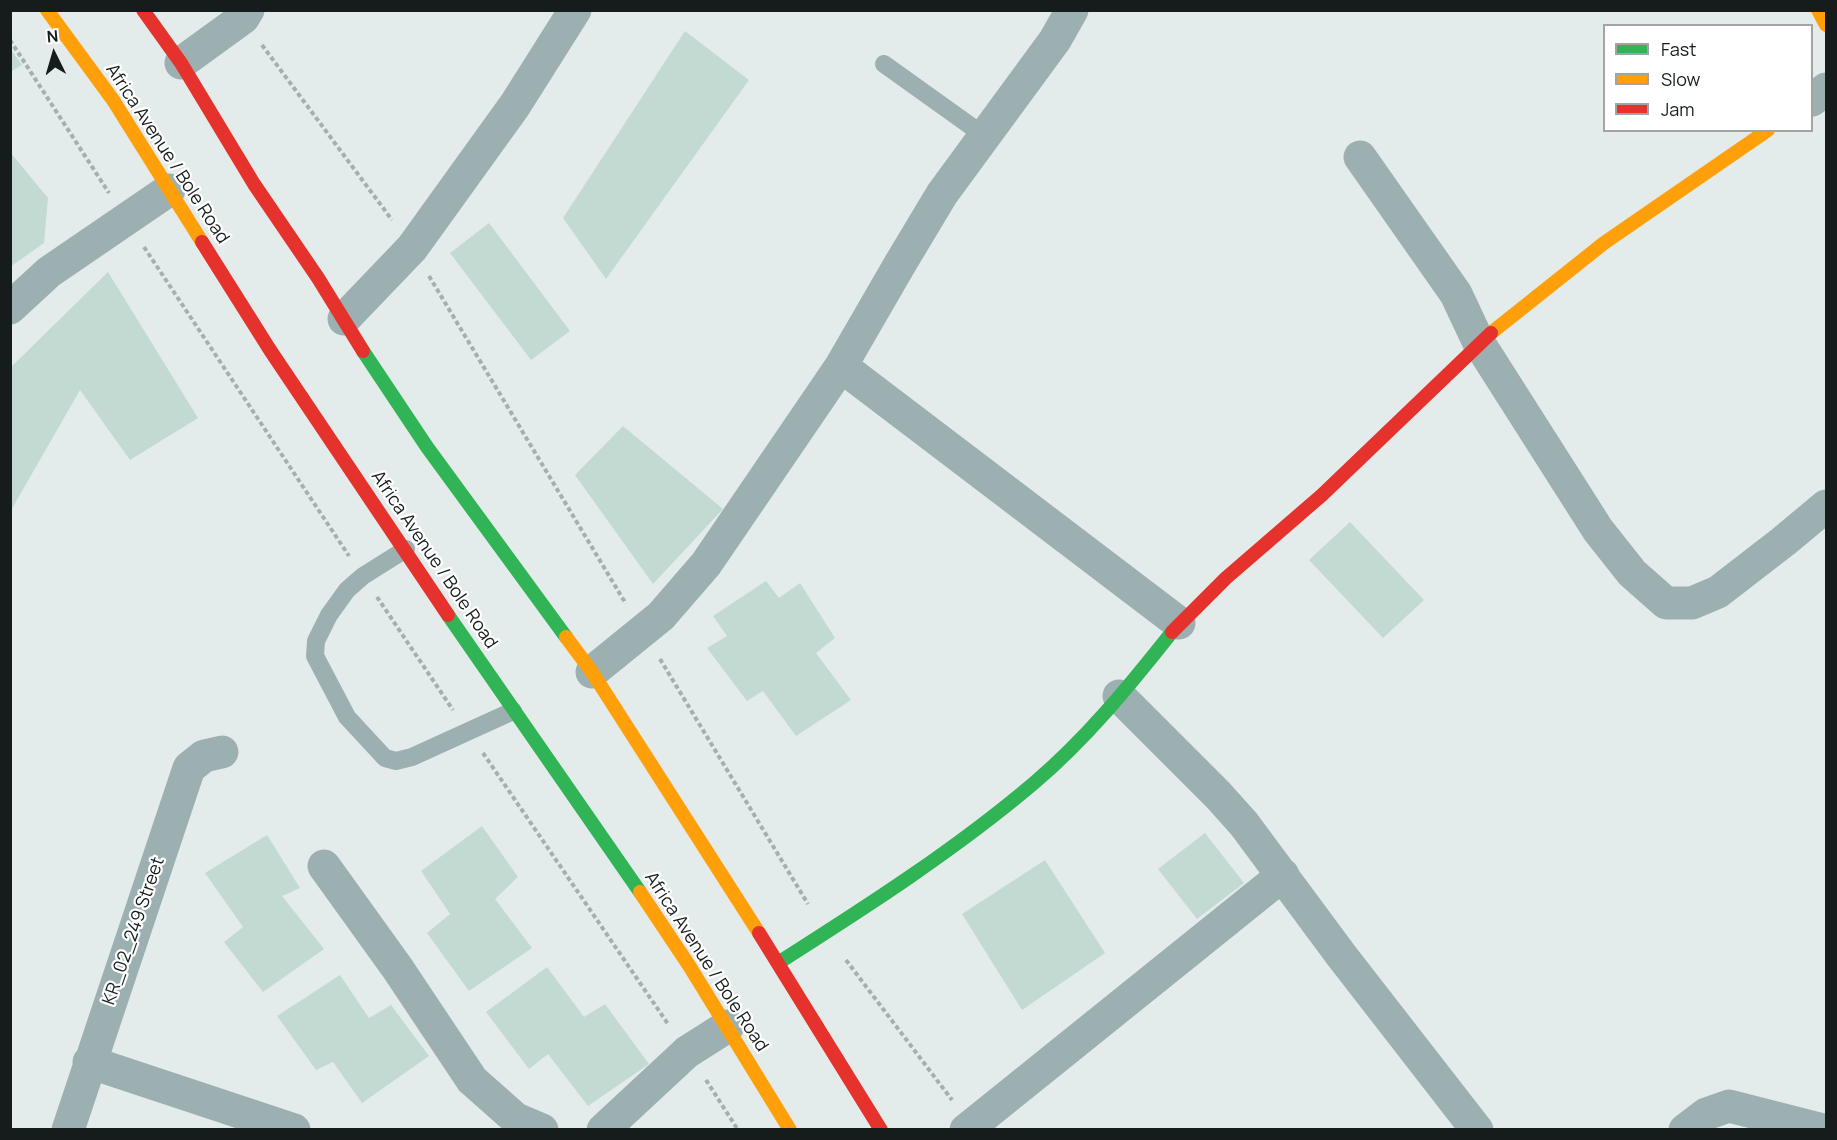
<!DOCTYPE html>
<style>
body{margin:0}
#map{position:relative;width:1837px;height:1140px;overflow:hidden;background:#e4eceb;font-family:Manrope,sans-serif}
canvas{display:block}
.frame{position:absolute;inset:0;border:12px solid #161b1b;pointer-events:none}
.legend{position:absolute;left:1603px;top:24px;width:210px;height:108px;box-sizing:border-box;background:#fff;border:2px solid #a2a4a4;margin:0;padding:8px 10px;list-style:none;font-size:18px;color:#161b1b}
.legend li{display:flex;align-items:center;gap:12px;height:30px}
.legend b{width:30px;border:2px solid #a2a4a4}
.north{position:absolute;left:24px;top:24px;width:60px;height:60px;-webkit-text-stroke:4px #fff;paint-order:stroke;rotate:355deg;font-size:16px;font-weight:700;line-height:24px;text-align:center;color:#161b1b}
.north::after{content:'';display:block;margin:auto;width:21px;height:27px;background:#161b1b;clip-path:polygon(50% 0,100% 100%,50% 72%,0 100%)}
</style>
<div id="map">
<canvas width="1837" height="1140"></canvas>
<div class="frame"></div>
<ul class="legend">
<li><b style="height:8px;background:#30b455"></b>Fast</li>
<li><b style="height:8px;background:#ff9f0a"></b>Slow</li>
<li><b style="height:8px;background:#e5322d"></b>Jam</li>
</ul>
<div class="north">N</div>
</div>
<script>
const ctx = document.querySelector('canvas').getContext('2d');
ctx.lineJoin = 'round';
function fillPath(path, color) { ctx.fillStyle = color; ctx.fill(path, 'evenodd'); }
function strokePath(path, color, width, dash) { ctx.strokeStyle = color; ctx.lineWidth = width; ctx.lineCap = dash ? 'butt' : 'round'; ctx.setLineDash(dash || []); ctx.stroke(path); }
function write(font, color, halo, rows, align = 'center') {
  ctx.font = font + ' Manrope,sans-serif'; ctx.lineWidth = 4.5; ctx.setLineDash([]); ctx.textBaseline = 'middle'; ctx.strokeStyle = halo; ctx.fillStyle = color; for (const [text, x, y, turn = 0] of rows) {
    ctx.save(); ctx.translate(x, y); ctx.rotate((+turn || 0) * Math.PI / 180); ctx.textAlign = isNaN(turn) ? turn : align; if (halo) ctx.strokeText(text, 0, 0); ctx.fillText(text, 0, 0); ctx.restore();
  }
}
const building = new Path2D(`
 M685 31 749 80 606 279 563 218Z
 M10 48 22 65 10 72Z
 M10 152 48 198 44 243 10 267Z
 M489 223 570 331 531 360 450 253Z
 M108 272 198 418 130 460 80 390 10 512V368Z
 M623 426 723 509 653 584 575 475Z
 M1350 522 1424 600 1383 638 1309 560Z
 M766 581 779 598 800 583 835 638 816 653 851 700 796 736 763 691 747 701 707 648 727 636 713 616Z
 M482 826 518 877 495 899 532 948 469 991 427 933 450 914 421 871Z
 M1205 833 1244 883 1197 919 1158 869Z
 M267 835 300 888 282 896 324 949 263 992 224 942 243 927 205 873Z
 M1045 860 1105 953 1022 1010 962 914Z
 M547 967 584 1017 605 1004 649 1064 588 1106 548 1054 529 1069 486 1012Z
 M340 975 369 1018 391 1005 429 1056 362 1103 333 1062 316 1070 277 1016Z`);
const path = new Path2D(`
 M10 40 109 193
 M262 45 392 220
 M144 247 349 556
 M429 276 626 604
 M377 597 453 710
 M660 659 808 904
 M483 753 668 1024
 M846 960 952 1100
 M706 1080 738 1130`);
const lane = new Path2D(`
 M884 64 986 137
 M406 549 363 576 347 590 329 615 316 641 315 656 347 717 385 758 396 761 412 757 513 711`);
const street = new Path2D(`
 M181 63 243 18 248 10
 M1812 100 1826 89
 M1360 157 1456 294 1479 343 1598 530 1632 573 1666 603H1692L1718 592 1784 541 1826 506
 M10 308 49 272 169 190
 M344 319 412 248 515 105 575 10
 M841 366 1179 623
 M592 672 661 616 706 564 841 366 900 264 942 194 1055 40 1072 10
 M1119 696 1218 795 1244 824 1341 955 1477 1130
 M324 866 398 969 472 1080 516 1119 542 1130
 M89 1062 294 1130
 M68 1130 189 768 204 756 222 752
 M603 1130 687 1052 728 1026
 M966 1130 1283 875
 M1685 1130 1706 1114 1729 1106 1823 1130`);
const fast = new Path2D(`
 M363 351 427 447 566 637
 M448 615 640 892
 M778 963C866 907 955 850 1034 783 1086 739 1130 685 1172 632`);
const slow = new Path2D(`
 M47 10 113 100 202 242
 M1818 10 1826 25
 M1491 333 1604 243 1768 130
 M566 637 592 672 759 933
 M640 892 690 967 790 1130`);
const jam = new Path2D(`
 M143 10 181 63 254 184 318 278 363 351
 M202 242 270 350 448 615
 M1172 632 1226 578 1322 495 1491 333
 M759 933 881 1130`);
const streetNames = [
 ["Africa Avenue / Bole Road",167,154,57],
 ["Africa Avenue / Bole Road",434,560,56],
 ["KR_02_249 Street",134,931,-71],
 ["Africa Avenue / Bole Road",706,962,57]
];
fillPath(building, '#c2dad2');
strokePath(path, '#a2b0b0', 4, [4.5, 3]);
strokePath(lane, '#9cb0b2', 18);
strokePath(street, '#9cb0b2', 33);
strokePath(fast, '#30b455', 14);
strokePath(slow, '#ff9f0a', 14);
strokePath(jam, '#e5322d', 14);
write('18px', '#161b1b', '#fff', streetNames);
</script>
